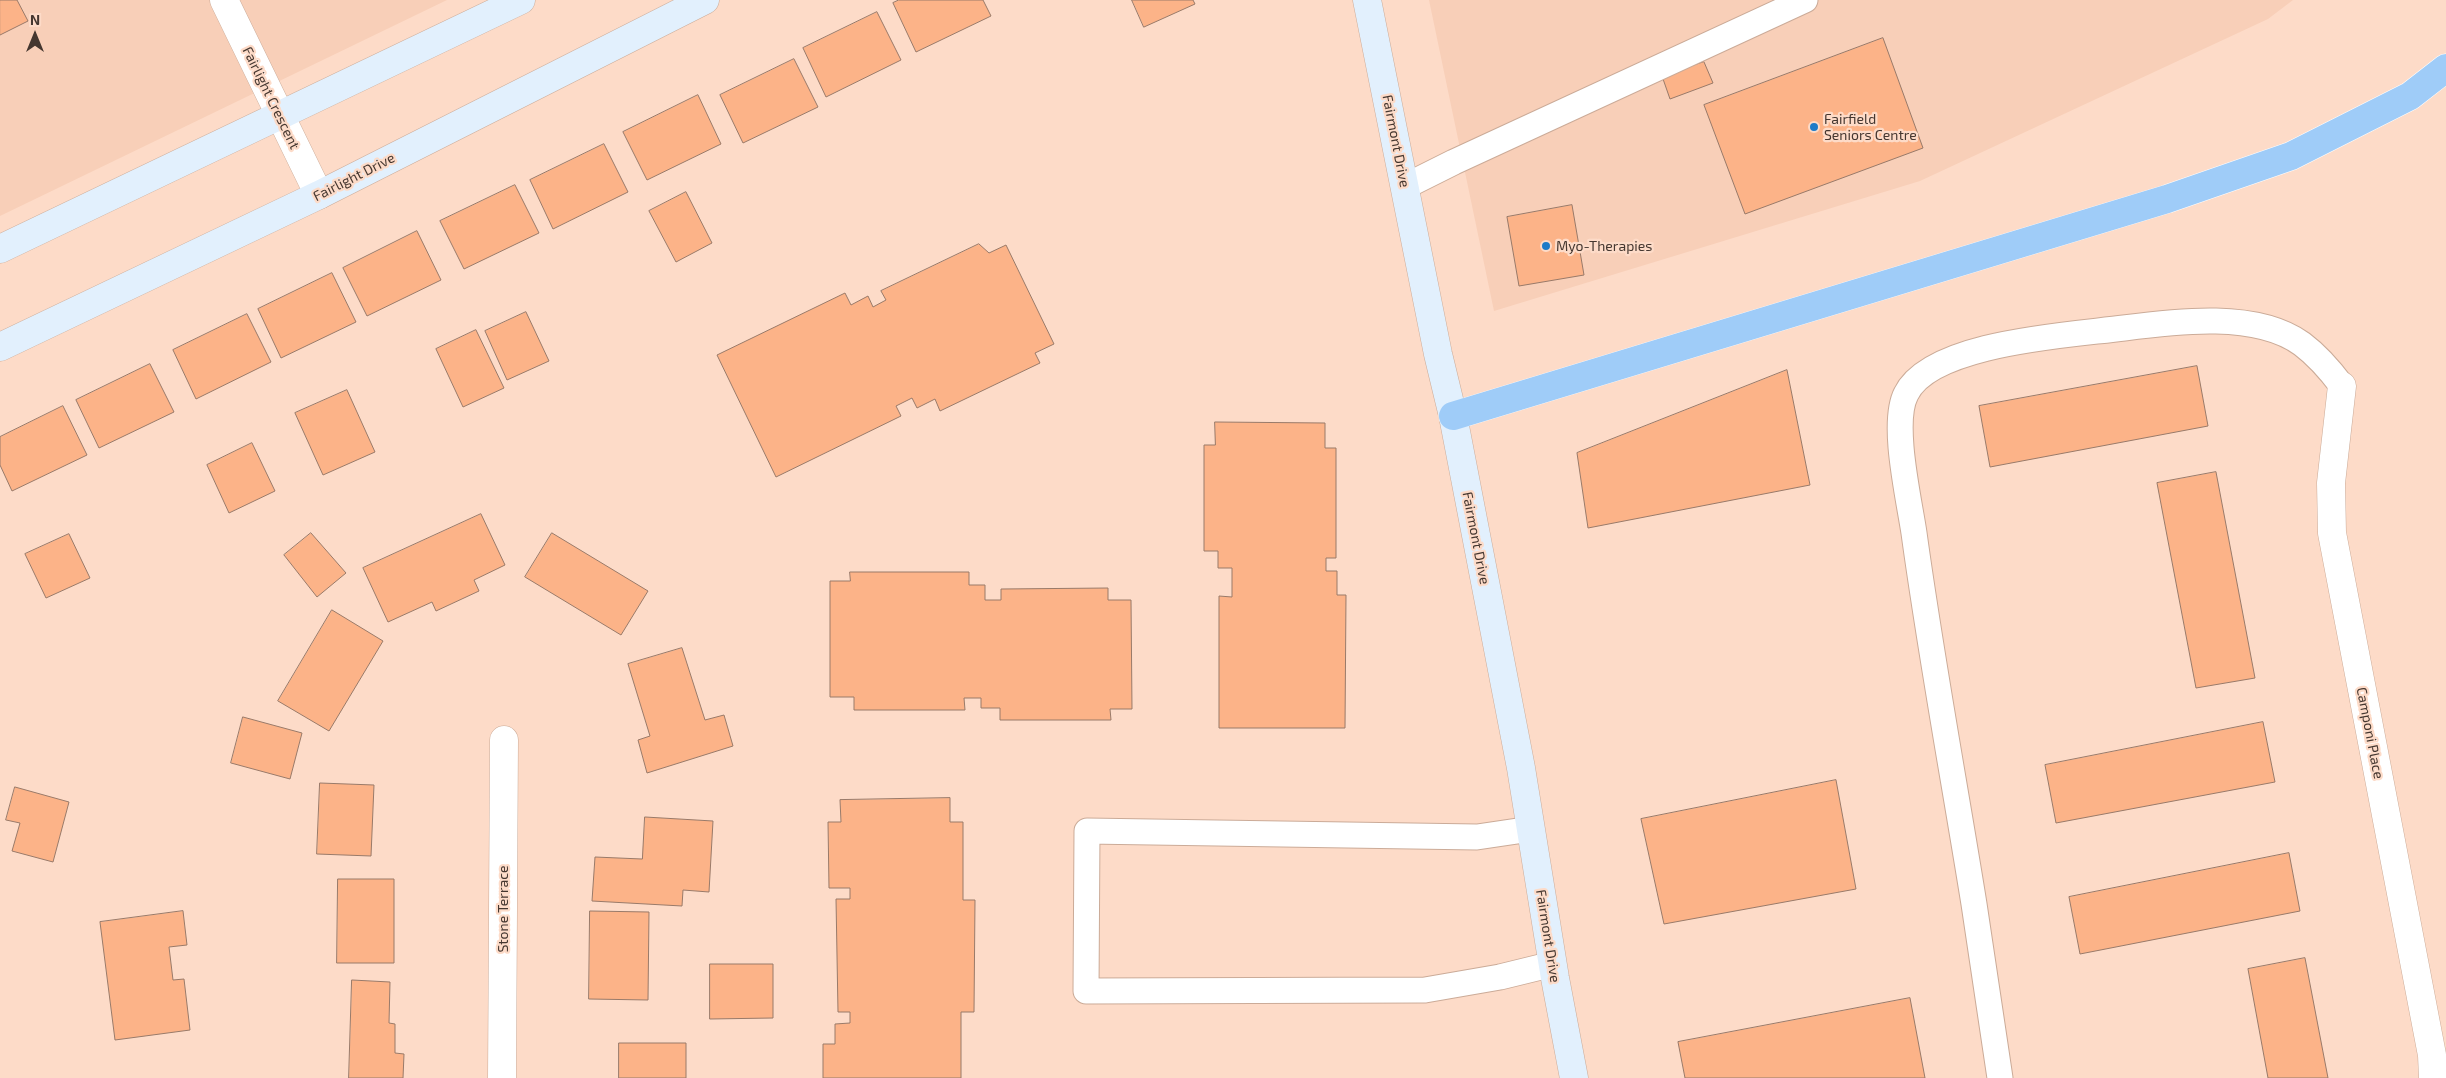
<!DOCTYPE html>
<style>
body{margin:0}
#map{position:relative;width:2446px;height:1078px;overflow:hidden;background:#fddbc8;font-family:"Exo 2",sans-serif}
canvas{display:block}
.north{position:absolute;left:10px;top:10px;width:50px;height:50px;-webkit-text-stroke:4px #fddbc8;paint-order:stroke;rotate:0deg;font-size:14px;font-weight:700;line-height:20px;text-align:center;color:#453730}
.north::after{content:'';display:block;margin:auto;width:18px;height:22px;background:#453730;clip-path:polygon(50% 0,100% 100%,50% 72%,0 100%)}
</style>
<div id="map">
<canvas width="2446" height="1078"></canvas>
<div class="north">N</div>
</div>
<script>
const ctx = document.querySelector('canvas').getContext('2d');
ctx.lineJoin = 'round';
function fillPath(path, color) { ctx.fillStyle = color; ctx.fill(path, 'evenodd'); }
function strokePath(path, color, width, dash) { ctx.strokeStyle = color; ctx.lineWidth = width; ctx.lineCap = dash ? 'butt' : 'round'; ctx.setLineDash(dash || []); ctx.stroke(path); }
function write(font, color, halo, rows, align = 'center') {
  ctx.font = font + ' "Exo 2",sans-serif'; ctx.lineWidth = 4.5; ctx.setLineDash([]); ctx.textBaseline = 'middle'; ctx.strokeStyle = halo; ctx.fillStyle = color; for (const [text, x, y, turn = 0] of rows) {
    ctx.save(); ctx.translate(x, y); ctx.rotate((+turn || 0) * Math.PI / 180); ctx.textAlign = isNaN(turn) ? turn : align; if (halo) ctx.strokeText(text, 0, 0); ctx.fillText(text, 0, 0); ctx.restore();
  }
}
const built = new Path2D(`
 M0 0H447L0 216Z
 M1429 0H2293L2268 19 1920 181 1494 311Z`);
const building = new Path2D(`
 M0 0H17L28 21 0 35Z
 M899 0H983L991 16 916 52 893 3Z
 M1132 0H1193L1195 4 1144 27Z
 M877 12 901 60 826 97 803 48Z
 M1883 38 1923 148 1745 214 1704 105Z
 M794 59 818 107 743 143 720 95Z
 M1704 62 1713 83 1670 99 1662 76Z
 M698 95 721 144 647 180 623 132Z
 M604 144 628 192 553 229 530 180Z
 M515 185 539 233 464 269 440 221Z
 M686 192 712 243 676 262 649 211Z
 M1572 205 1584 275 1519 286 1507 217Z
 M417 231 441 280 367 316 343 268Z
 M979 244 989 253 1006 245 1054 344 1035 353 1040 363 940 411 935 399 917 408 912 398 896 406 901 416 776 477 717 355 845 293 851 305 868 296 873 307 886 300 881 291Z
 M332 273 356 322 281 358 258 309Z
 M526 312 549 361 507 380 485 331Z
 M247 314 271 362 196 399 173 350Z
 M476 330 504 388 463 407 436 349Z
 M150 364 174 412 99 448 76 400Z
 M2197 366 2208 426 1990 467 1979 406Z
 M1787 370 1810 485 1588 528 1577 453Z
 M347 390 375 452 323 475 295 413Z
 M63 406 87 455 12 491 0 465V437Z
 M1215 422 1325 423V448H1336V558H1326V571H1337V595H1346L1345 728H1219V596L1232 597V568H1218V551H1204V445H1215Z
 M252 443 275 491 229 513 207 465Z
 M2216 472 2255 678 2196 688 2157 483Z
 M481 514 505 565 474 580 479 591 436 611 432 602 388 622 363 568Z
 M311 533 346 573 317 597 284 555Z
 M552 533 648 591 621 635 525 577Z
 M69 534 90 578 46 598 25 554Z
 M850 572H969V585H985V600H1001V589L1108 588V600H1131L1132 709H1110L1111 720H1000V708H981V698H964L965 710H854V697H830V581H850Z
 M332 610 383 641 329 731 278 701Z
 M682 648 705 720 724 715 733 746 647 773 638 740 650 736 628 664Z
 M243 717 302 733 290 779 231 763Z
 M2263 722 2275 782 2056 823 2045 765Z
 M1836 780 1856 889 1664 924 1641 819Z
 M320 783 374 785 371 856 317 854Z
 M15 787 69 802 53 862 12 851 20 823 6 820Z
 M950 798V822H963V900H975L974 1012H961V1078H823V1044H835V1024L850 1023V1012H838L836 899H850V888H829L828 822H841L840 800Z
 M645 817 713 821 709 892 683 890 682 906 592 901 595 857 642 859Z
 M2289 853 2300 911 2080 954 2069 897Z
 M338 879H394V963H337Z
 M183 911 187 945 169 947 173 980 184 979 190 1030 115 1040 100 922Z
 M590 911 649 912 648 1000 589 999Z
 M2305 958 2328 1078H2268L2248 969Z
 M710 964H773V1018L710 1019Z
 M352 980 390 982 389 1023 395 1024V1053L404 1054 403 1078H349Z
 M1910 998 1925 1078H1685L1678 1042Z
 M619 1043H686V1078H619Z`);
const lane = new Path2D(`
 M1404 187 1454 162 1805 0
 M1531 829 1477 837 1087 831 1086 991 1425 990 1500 977 1553 964
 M2000 1078C1991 1020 1983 962 1974 904 1954 780 1931 657 1914 533 1909 499 1891 423 1906 394 1931 342 2072 335 2124 328 2177 321 2257 311 2302 344 2318 356 2330 370 2342 386`);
const street = new Path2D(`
 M224 0 319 195
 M2342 386 2331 483 2332 533 2432 1055 2433 1078
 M502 1078 504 740`);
const secondary = new Path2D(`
 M1367 0 1438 354 1453 416 1521 768 1555 978 1574 1078
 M0 249 521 0
 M0 347 319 195 705 0`);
const highway = new Path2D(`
 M1453 416 2167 199 2291 156 2410 96 2446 68`);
const markers = [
 [1814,127,5,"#1d7bc8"],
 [1546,246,5,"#1d7bc8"]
];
const streetNames = [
 ["Fairlight Crescent",271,98,64],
 ["Fairmont Drive",1396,141,79],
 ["Fairlight Drive",354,177,-27],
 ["Fairmont Drive",1476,538,79],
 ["Camponi Place",2370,733,79],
 ["Stone Terrace",503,909,-90],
 ["Fairmont Drive",1548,936,81]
];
const poiNames = [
 ["Fairfield",1824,119],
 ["Seniors Centre",1824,135],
 ["Myo-Therapies",1556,246]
];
fillPath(built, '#f8cfb8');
fillPath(building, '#fcb388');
strokePath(building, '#997a69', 1);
strokePath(lane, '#cbab98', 27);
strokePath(street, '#cbab98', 29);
strokePath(secondary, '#cbab98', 29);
strokePath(highway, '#fff', 29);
strokePath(lane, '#fff', 25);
strokePath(street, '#fff', 28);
strokePath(secondary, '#e2f0fd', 28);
strokePath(highway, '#9fccf8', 28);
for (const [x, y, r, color] of markers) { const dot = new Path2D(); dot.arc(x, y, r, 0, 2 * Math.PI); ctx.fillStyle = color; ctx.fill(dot); strokePath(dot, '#fddbc8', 2); }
write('14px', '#453730', '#fddbc8', streetNames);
write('14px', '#453730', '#fddbc8', poiNames, 'left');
</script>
